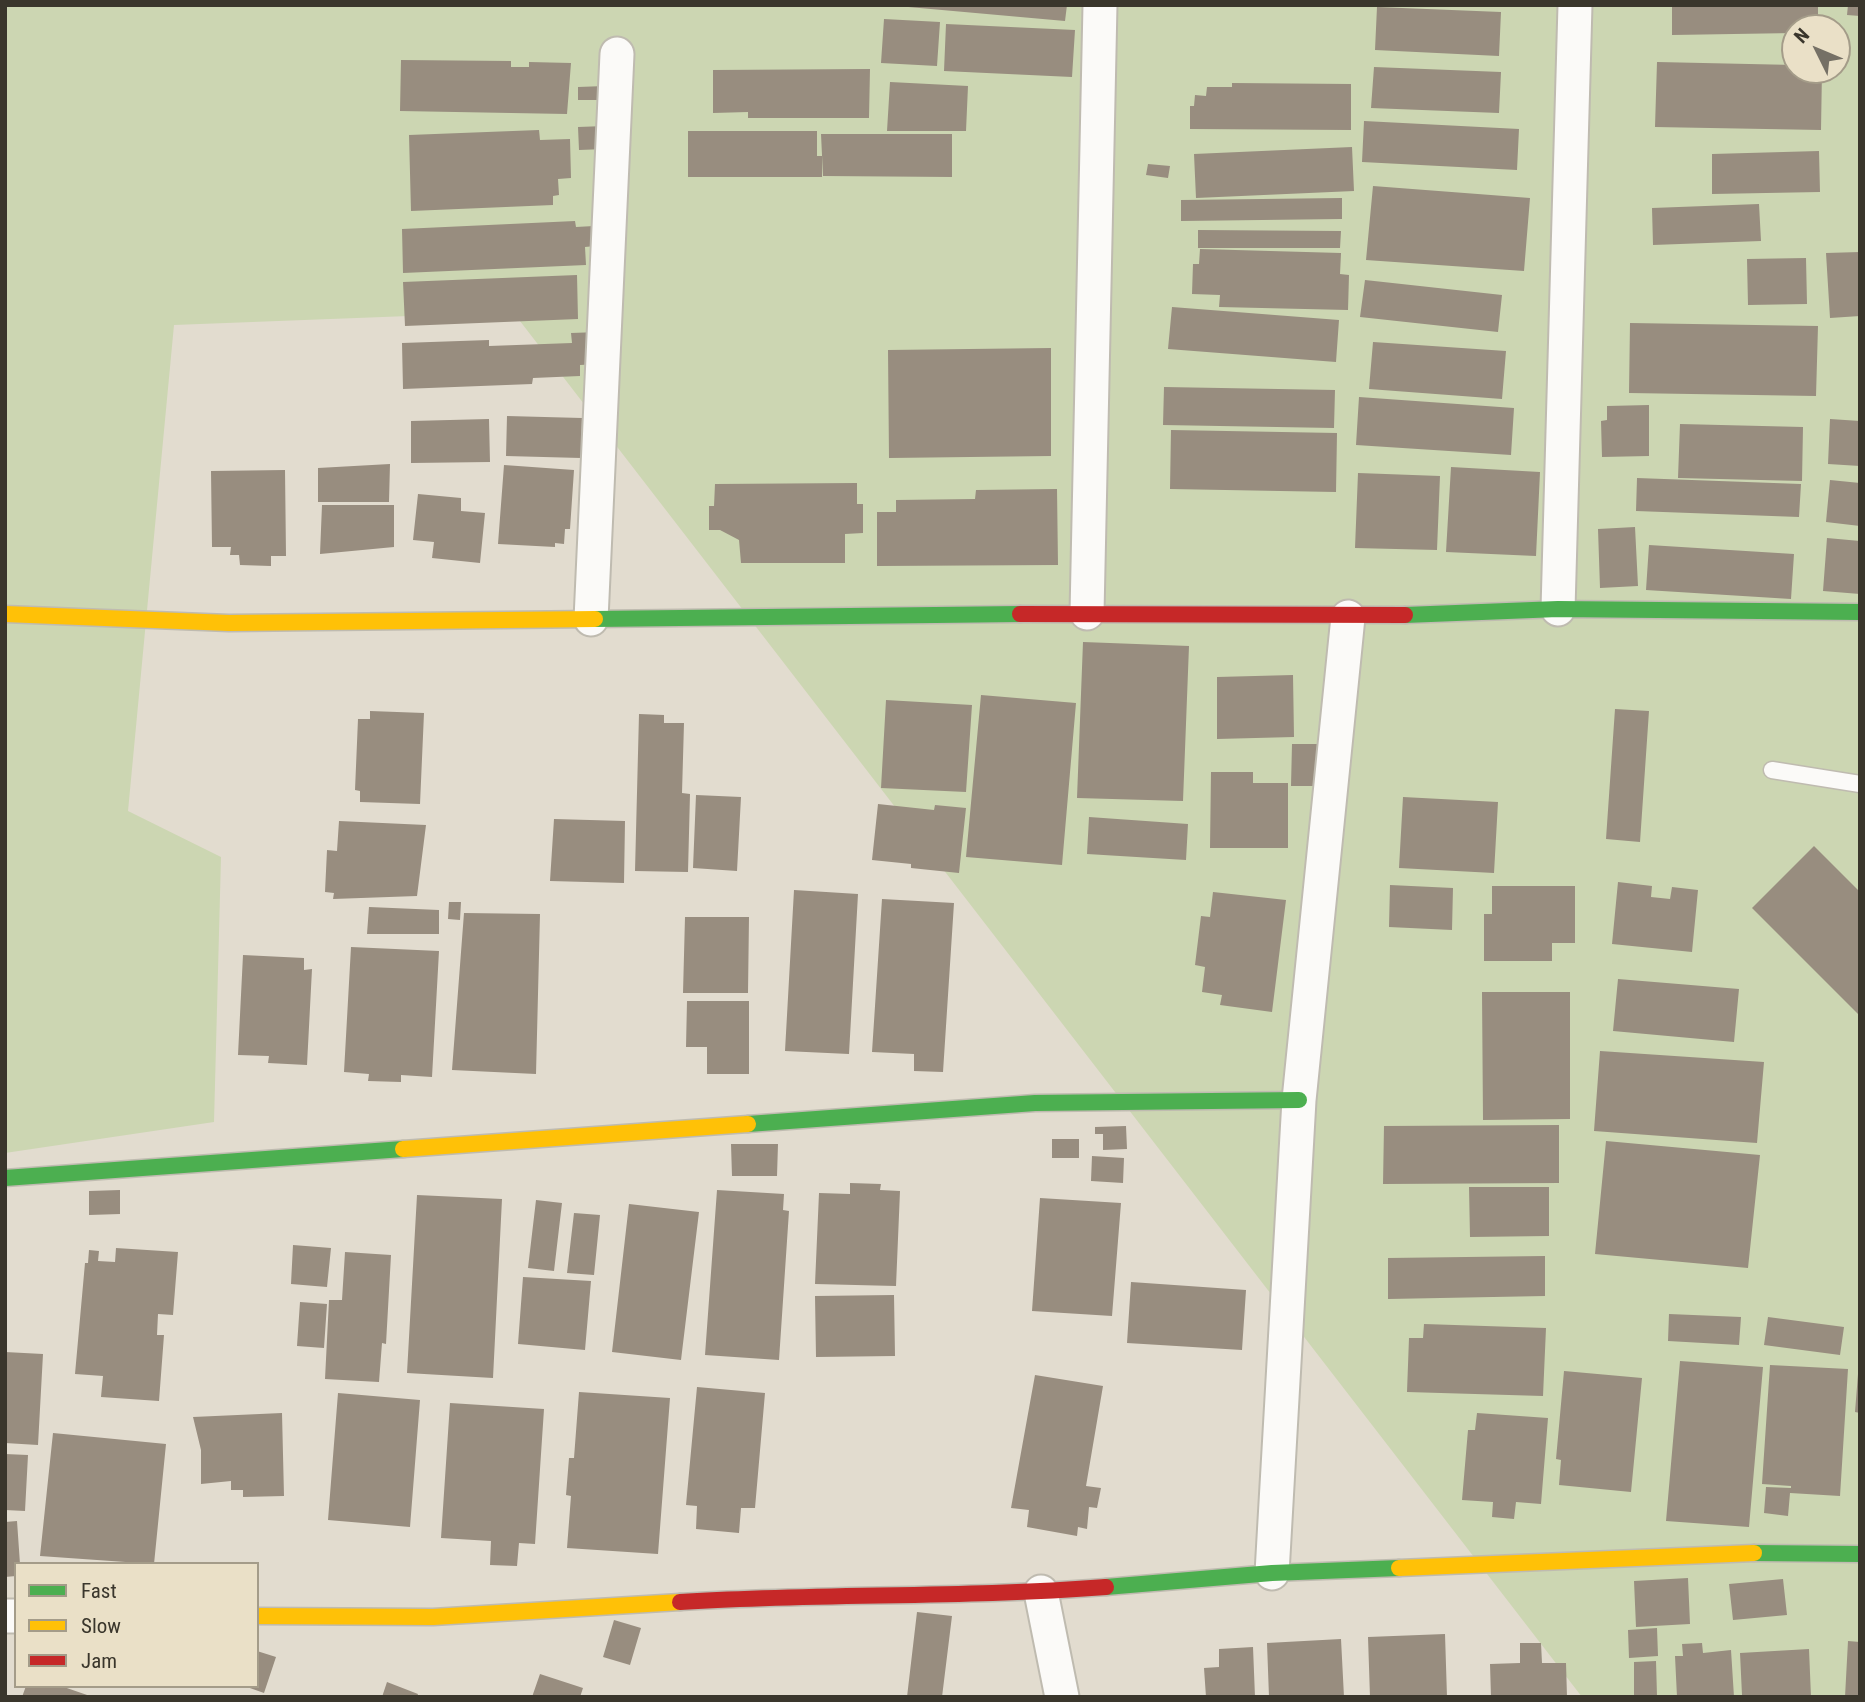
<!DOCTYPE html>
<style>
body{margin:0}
#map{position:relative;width:1865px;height:1702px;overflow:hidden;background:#e2dccf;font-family:"Roboto Condensed",sans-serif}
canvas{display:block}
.frame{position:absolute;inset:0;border:7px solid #3a362c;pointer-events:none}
.legend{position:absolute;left:14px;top:1562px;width:245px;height:126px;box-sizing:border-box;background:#eae0c7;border:2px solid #a49c89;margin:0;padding:9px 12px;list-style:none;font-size:21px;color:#3a362c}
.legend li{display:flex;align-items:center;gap:14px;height:35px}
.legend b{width:35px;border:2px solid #a49c89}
.north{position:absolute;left:1781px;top:14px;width:70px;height:70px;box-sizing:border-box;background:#eae0c7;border:2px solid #a49c89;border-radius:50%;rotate:313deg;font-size:19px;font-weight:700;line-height:28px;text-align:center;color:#3a362c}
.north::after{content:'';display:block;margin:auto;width:24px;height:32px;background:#757065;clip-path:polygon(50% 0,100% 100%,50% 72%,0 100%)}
</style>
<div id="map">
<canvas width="1865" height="1702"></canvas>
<div class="frame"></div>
<ul class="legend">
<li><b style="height:9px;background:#4caf50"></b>Fast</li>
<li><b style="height:9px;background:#ffc107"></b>Slow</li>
<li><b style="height:9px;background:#c62828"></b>Jam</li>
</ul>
<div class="north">N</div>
</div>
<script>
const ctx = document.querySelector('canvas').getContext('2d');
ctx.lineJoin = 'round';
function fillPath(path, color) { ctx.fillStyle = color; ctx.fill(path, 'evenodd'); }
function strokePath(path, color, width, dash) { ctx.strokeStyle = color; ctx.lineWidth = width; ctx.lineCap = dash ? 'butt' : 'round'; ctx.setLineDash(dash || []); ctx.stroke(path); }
const green = new Path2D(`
 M5 5H1860V1697H1582L513 312 174 325 128 811 221 857 214 1122 5 1153ZM1795 28H1837V70H1795Z`);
const building = new Path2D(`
 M886 5H1067L1065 21Z
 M1672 5H1818V28H1795V33L1672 35Z
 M1848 5H1860V16L1847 15Z
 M1377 7 1501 12 1499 56 1375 50Z
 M884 19 940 22 937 66 881 63Z
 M946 24 1075 30 1072 77 944 71Z
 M401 60 511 61V67H529V62L571 63 567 114 400 111Z
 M1657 62 1795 65V70H1822L1821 130 1655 127Z
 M1374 67 1501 72 1499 113 1371 108Z
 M870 69 869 118H748V112L713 113V70Z
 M890 82 968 86 966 131H887Z
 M1232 83 1351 84V130L1190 129V106H1194L1195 95 1206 96 1207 87H1232Z
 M605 86V100H578V87Z
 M1364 121 1519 129 1517 170 1362 162Z
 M605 126V149L579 150 578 127Z
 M539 130 540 140 570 139 571 178 558 179 559 195 553 196V205L411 211 409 135Z
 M688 131H817V156H822V177H688Z
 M821 134H952V177L823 176Z
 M1352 147 1354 191 1196 198 1194 154Z
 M1819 151 1820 192 1712 194V154Z
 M1148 164 1170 166 1168 178 1146 175Z
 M1373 186 1530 198 1524 271 1366 260Z
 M1342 198V219L1181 221V200Z
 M1759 204 1761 241 1653 245 1652 208Z
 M575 221 576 227 594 226 595 246 585 247 586 265 403 273 402 229Z
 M1198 230 1341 231 1340 248H1198Z
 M1200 249 1341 253 1340 274 1349 275 1348 310 1219 307 1220 295 1192 294 1193 264H1199Z
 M1860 252V316L1830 318 1826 253Z
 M1806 258 1807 304 1748 305 1747 259Z
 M577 275 578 319 405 326 403 282Z
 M1365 280 1502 295 1498 332 1360 317Z
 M1172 307 1339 320 1336 362 1168 349Z
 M1630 323 1818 326 1816 396 1629 393Z
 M599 332V364L580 365V376L533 378 532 384 403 389 402 343 489 340V346L572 343 571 333Z
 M1373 342 1506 351 1502 399 1369 389Z
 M1051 348V456L889 458 888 350Z
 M1164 387 1335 390 1334 428 1163 425Z
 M1359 397 1514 408 1511 455 1356 445Z
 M1649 405V456L1602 457 1601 421 1607 420V406Z
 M507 416 582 418 581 458 506 456Z
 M489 419 490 462 411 463V421Z
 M1830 419 1860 421V466L1828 464Z
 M1680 424 1803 427 1802 481 1678 478Z
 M1171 430 1337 433 1336 492 1170 489Z
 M390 464 389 502H318V468Z
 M504 465 574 470 570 529H565L564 544 555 543V547L498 544Z
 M1451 467 1540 472 1536 556 1446 552Z
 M285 470 286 556H271V566L240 565 239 555H230L231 547H212L211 471Z
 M1358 473 1440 476 1437 550 1355 548Z
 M1637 478 1801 484 1799 517 1636 511Z
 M1830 480 1860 483V526L1826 522Z
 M857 483V504H863V533L845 534V563H741L739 540 720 530H709V506H714L715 484Z
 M1057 489 1058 565 877 566V512H896V500L975 499 976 490Z
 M418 494 461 498V511L485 513 480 563 432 558 434 542 413 540Z
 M322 505H394V547L320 554Z
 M1635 527 1638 586 1600 588 1598 529Z
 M1827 538 1860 541V594L1823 591Z
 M1649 545 1794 554 1791 599 1646 590Z
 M1083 642 1189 646 1183 801 1077 798Z
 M1293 675 1294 737 1217 739V677Z
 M981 695 1076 703 1062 865 966 857Z
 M886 700 972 705 966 792 881 788Z
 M1615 709 1649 711 1640 842 1606 839Z
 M370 711 424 713 420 804 360 802V791L355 790 358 719H370Z
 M639 714 664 715V723H684L682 793 690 794 688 872 635 871Z
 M1292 744H1318L1317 786H1291Z
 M1211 772H1253V783H1288V848H1210Z
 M696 795 741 797 737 871 693 868Z
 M1403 797 1498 802 1494 873 1399 868Z
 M878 804 934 810 935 805 966 808 959 873 911 868V864L872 860Z
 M1089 817 1188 824 1186 860 1087 854Z
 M554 819 625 821 624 883 550 881Z
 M339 821 426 825 417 896 333 899 334 893 325 892 327 850 337 851Z
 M1814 846 1860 892V1016L1752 908Z
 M1618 882 1652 886 1651 897 1670 899 1672 887 1698 890 1692 952 1612 944Z
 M1390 885 1453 888 1452 930 1389 927Z
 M1492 886H1575V943H1552V961H1484V914H1492Z
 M794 890 858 894 849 1054 785 1051Z
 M1213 892 1286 900 1272 1012 1220 1005 1222 995 1202 992 1205 967 1195 965 1201 916 1210 917Z
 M882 899 954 903 943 1072 914 1071V1054L872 1052Z
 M449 902H461L460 920 448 919Z
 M369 907 439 910V934H367Z
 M464 913 540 914 536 1074 452 1070Z
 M685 917H749L748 993H683Z
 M351 947 439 951 432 1077 401 1075V1082L368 1081 369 1074 344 1072Z
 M243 955 304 958V970L312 969 307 1065 268 1063 269 1056 238 1055Z
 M1618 979 1739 989 1734 1042 1613 1031Z
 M1482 992H1570V1119L1483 1120Z
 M687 1001H749V1074H707V1047H686Z
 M1600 1051 1764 1062 1757 1143 1594 1131Z
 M1559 1125V1183L1383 1184 1384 1126Z
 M1126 1126 1127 1149 1103 1150V1134H1095V1127Z
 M1052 1139H1079V1158H1052Z
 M1606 1141 1760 1155 1748 1268 1595 1254Z
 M731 1144H778L777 1176H732Z
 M1092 1156 1124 1158 1123 1183 1091 1181Z
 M850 1183 881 1184 880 1190 900 1191 896 1286 815 1284 819 1193 850 1194Z
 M1469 1187H1549V1236L1470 1237Z
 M120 1190V1214L89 1215V1191Z
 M717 1190 784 1194 783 1210 789 1211 779 1360 705 1355Z
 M417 1195 502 1199 493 1378 407 1373Z
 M1040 1198 1121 1203 1112 1316 1032 1311Z
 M536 1200 562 1203 554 1271 528 1268Z
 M629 1204 699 1212 681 1360 612 1352Z
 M574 1213 600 1215 594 1275 567 1273Z
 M293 1245 331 1248 327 1287 291 1284Z
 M116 1248 178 1252 173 1315 158 1314 157 1335H164L159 1401 101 1397 103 1376 75 1374 85 1263H88L89 1250 99 1251 98 1261 115 1262Z
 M345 1252 391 1255 386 1344 382 1343 379 1382 325 1379 329 1300H342Z
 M1545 1256V1296L1388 1299V1258Z
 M523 1277 591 1281 585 1350 518 1344Z
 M1131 1282 1246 1290 1242 1350 1127 1343Z
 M894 1295 895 1356 816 1357 815 1296Z
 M300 1302 327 1304 324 1348 297 1346Z
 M1669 1314 1741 1317 1739 1345 1668 1341Z
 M1768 1317 1844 1327 1840 1355 1764 1345Z
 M1424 1324 1546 1328 1543 1396 1407 1392 1409 1338H1423Z
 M5 1352 43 1354 38 1445 5 1443Z
 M1680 1361 1763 1367 1749 1527 1666 1521Z
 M1770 1365 1848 1369 1840 1496 1790 1493 1788 1516 1764 1513 1766 1487 1791 1488V1486L1762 1484Z
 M1564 1371 1642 1378 1631 1492 1559 1485 1561 1460 1556 1459Z
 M1858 1374H1860V1413L1855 1412Z
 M1035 1375 1103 1386 1086 1486 1101 1488 1097 1508 1089 1507 1087 1529 1078 1527 1077 1536 1027 1527 1029 1510 1011 1508Z
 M697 1387 765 1393 755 1508H741L739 1533 696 1529 697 1506 686 1505Z
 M579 1392 670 1398 658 1554 567 1548 571 1496 566 1495 569 1458H574Z
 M338 1393 420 1400 410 1527 328 1520Z
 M450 1403 544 1409 535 1544 519 1543 517 1566 490 1565 491 1541 441 1538Z
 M282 1413 284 1496 243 1497V1490H231V1481L201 1484V1450L193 1417Z
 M1477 1413 1548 1418 1541 1504 1516 1502 1514 1519 1492 1517 1493 1502 1462 1500 1468 1430H1475Z
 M53 1433 166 1444 154 1564 40 1556Z
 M5 1454 28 1455 25 1511 5 1510Z
 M17 1521 20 1564H16V1576L5 1577V1522Z
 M1688 1578 1690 1624 1636 1627 1634 1581Z
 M1783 1579 1787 1615 1733 1620 1729 1584Z
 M917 1612 952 1616 942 1697H907Z
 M614 1620 641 1628 630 1665 603 1657Z
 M1657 1628 1658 1656 1629 1658 1628 1630Z
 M1445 1634 1447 1697H1370L1368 1637Z
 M1341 1639 1344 1697H1269L1267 1643Z
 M1848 1641 1860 1642V1697H1845Z
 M1520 1643H1541L1542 1663H1566L1567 1697H1491L1490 1664 1520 1663Z
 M1702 1643 1703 1653 1731 1650 1734 1697H1677L1675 1656H1683L1682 1644Z
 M1253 1647 1255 1697H1206L1204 1668 1219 1667V1649Z
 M1809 1649 1811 1697 1742 1695 1740 1653Z
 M257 1651 276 1657 264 1693 247 1687 257 1686Z
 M1656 1661 1657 1696H1634V1662Z
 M540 1674 583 1688 580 1697H532Z
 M387 1682 418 1694 417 1697H382Z
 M26 1686H61L90 1696 22 1697Z`);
const lane = new Path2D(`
 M1772 770 1860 784`);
const street = new Path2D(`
 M1558 609 1575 5
 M1087 613 1100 5
 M591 619 617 54
 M1272 1573 1299 1100 1348 617
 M1041 1592 1062 1697
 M5 1616H16`);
const fast = new Path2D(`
 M1405 615 1558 609 1860 612
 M595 619 1020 614
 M748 1124 1035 1103 1299 1100
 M5 1178 403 1149
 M1754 1553 1860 1554
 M1106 1587 1272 1573 1399 1568`);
const slow = new Path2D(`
 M5 614 229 623 595 619
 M403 1149 748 1124
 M1399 1568 1754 1553
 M257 1616 433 1617 680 1602`);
const jam = new Path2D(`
 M1020 614 1405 615
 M680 1602C822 1593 964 1598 1106 1587`);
fillPath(green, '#ccd6b2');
fillPath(building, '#988d7f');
strokePath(lane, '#bfbbb0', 19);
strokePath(street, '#bfbbb0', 37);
strokePath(fast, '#bfbbb0', 19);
strokePath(slow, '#bfbbb0', 19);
strokePath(jam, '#bfbbb0', 19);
strokePath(lane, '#fbfaf8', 16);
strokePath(street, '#fbfaf8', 33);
strokePath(fast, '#4caf50', 16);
strokePath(slow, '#ffc107', 16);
strokePath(jam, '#c62828', 16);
</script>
